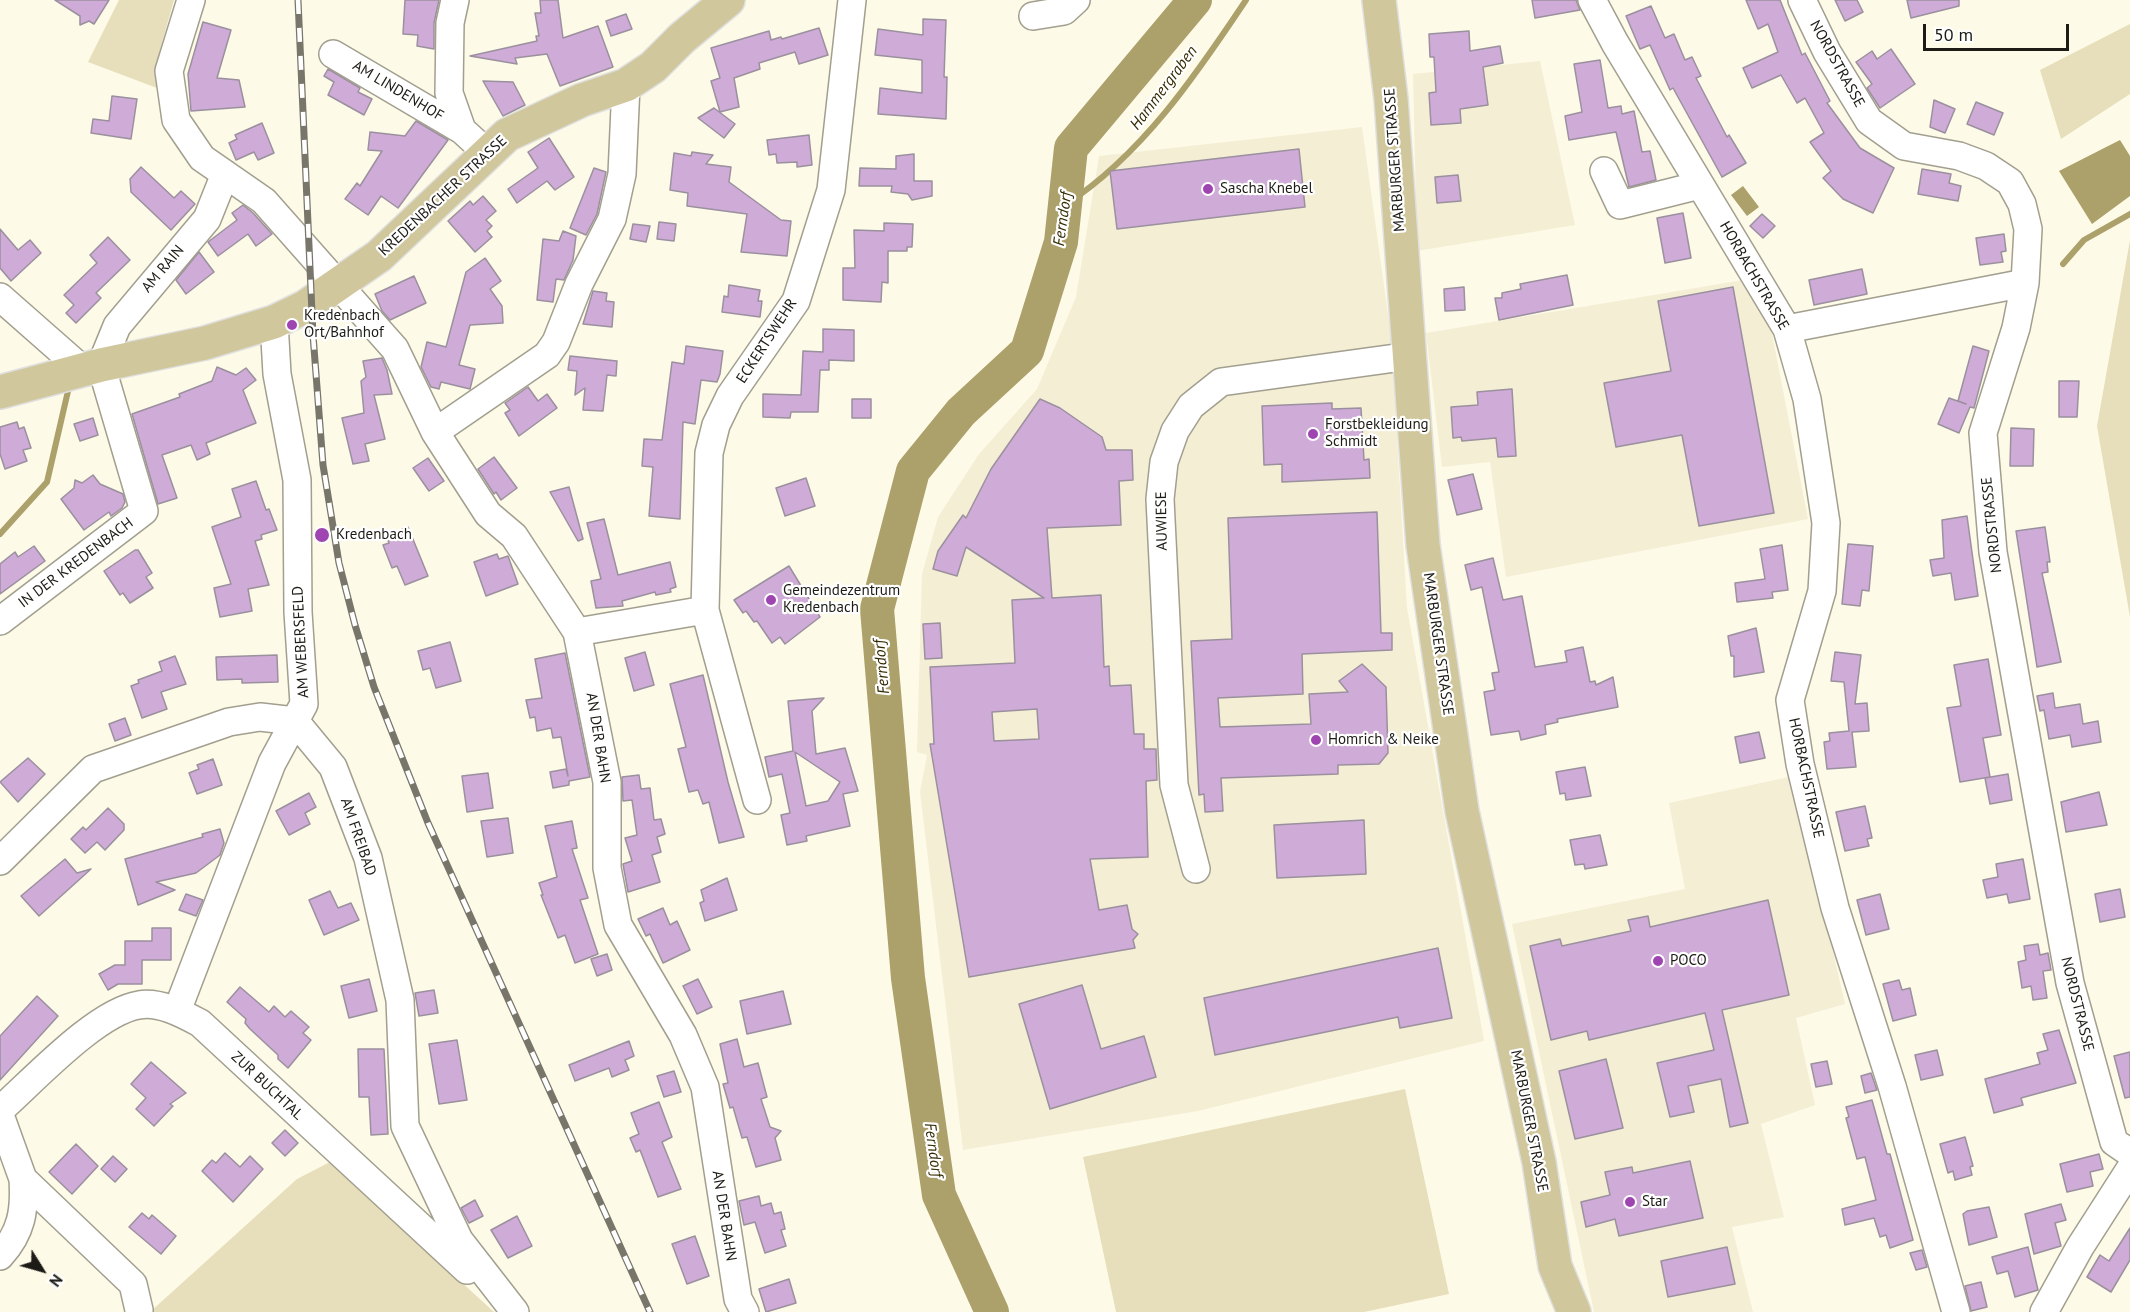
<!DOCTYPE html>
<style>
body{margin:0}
#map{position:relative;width:2130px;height:1312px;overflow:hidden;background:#fdfae8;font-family:"PT Sans",sans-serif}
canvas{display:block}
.north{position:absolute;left:12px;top:1240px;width:60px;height:60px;-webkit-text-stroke:4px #fff;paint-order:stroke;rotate:127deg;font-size:16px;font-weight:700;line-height:24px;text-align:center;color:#1c1b15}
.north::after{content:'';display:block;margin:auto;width:21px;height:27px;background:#1c1b15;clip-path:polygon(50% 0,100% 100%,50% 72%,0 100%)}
.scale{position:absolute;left:1923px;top:24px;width:146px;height:27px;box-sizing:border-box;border:3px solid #1c1b15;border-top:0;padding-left:8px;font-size:18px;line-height:21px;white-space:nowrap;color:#1c1b15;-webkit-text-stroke:4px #fff;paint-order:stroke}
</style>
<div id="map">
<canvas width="2130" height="1312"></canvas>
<div class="north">N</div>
<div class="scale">50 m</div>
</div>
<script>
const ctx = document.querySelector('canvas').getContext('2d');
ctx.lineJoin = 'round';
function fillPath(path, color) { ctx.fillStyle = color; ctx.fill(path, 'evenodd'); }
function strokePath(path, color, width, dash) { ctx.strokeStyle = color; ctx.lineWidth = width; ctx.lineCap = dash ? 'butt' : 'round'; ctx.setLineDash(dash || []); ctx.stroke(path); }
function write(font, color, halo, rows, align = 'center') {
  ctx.font = font + ' "PT Sans",sans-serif'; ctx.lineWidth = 4.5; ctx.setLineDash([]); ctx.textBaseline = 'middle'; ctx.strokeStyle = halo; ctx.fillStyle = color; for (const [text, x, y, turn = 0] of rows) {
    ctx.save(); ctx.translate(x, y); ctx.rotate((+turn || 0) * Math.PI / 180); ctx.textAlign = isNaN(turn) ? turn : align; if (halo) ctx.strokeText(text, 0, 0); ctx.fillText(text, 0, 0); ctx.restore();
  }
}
const built = new Path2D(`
 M1540 61 1575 225 1417 251 1413 74Z
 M1362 127 1391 336 1407 608 1484 1041 1198 1111 963 1150 920 792 927 755 917 752 922 574 938 517 979 454 1037 389 1076 297 1099 156Z
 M1761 277 1808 519 1506 577 1490 462 1442 467 1426 333Z
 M1793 776 1845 1004 1796 1018 1815 1105 1761 1124 1784 1217 1732 1227 1753 1312H1594L1512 924 1685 889 1669 803Z`);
const green = new Path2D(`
 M119 0H174L156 64 157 88 88 62Z
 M2130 24V94L2061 139 2040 70Z
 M2130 240V617L2097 426Z
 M1405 1089 1449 1294 1364 1312H1116L1083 1157Z
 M330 1162 494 1312H150L297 1179Z`);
const water = new Path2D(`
 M2120 140 2130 156V196L2092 224 2059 171Z
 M1743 186 1759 207 1747 216 1731 195Z`);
const stream = new Path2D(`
 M1065 205C1142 155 1196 75 1246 0
 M2063 264 2084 240 2130 214
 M0 534 47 482 68 391`);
const river = new Path2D(`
 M992 1312 939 1195 908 978 877 609 913 471 961 412 1027 351 1061 242 1071 148 1195 0`);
const building = new Path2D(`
 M55 0H109L94 24 89 21 80 25V16Z
 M405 0H439L434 23V49L417 46 418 35 403 34Z
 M540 0H558L563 38 598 26 613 67 560 86 547 54 515 58 517 64 470 56 537 41 536 36H539L535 13H541Z
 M1532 0H1576L1580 10 1535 18Z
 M1746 0H1780L1802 55 1805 53 1830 101 1827 103 1860 148 1894 168 1873 213 1843 199 1823 178 1831 171 1810 142 1824 133 1805 98 1797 103 1781 75 1752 88 1743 68 1778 52 1768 24 1758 29Z
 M1835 0H1857L1863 12 1845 21Z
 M1907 0H1959V6L1911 18Z
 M1651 6 1665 38 1674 34 1685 60 1692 57 1701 76 1696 78 1727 137 1729 135 1746 163 1722 177 1673 88 1670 90 1650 45 1640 49 1626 16Z
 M626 14 632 29 611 36 606 21Z
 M923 19 946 20 944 77H947L946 119 878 114 880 88 922 93V60L875 55 878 29 923 35Z
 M203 22 231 30 217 78 239 80 245 107 191 111 188 74Z
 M819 28 828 55 799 64 795 52 759 63 760 69 734 78 739 107 720 112 711 81 720 78 711 48 769 31 771 40 781 37 782 39Z
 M1469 31 1470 51 1500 46 1503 63 1483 67 1488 105 1460 109 1461 123 1431 125 1429 93 1436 92 1434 57H1430L1429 34Z
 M1891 49 1915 84 1880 108 1867 88 1872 84 1856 62 1872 51 1877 59Z
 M1600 60 1608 108 1621 106 1622 114 1634 111 1642 152 1650 151 1656 180 1629 187 1616 132 1569 140 1565 116 1582 112 1574 64Z
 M328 69 360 88 358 92 372 99 364 115 328 95 334 82 324 76Z
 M483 81 513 82 525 105 503 116Z
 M112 96 137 99 131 139 91 133 93 119 109 121Z
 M1934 100 1955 109 1945 133 1930 127Z
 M1976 102 2003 113 1994 135 1967 124Z
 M714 108 735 124 724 138 698 118Z
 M416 121 448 140 398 208 381 196 368 215 345 199 357 183 360 186 382 151 368 150 370 132 405 136Z
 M262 123 274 153 258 160 254 152 236 160 229 143 237 139 235 135Z
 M809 135 812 165 797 167V162L777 163 776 154 769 155 767 140Z
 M549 138 574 177 555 190 547 181 517 203 508 189 538 168 528 152Z
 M1299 149 1305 207 1117 229 1110 171Z
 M692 152 713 155 706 164 731 167 729 182 781 220 791 221 787 256 741 252 747 214 687 206 688 193 670 190 674 153 691 156Z
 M914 154V181H932V196L912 200 908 194 891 192 892 186H859L860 168 896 169V156Z
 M141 167 174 198 181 191 195 204 171 230 131 192 130 179Z
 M594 168 606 172 597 214 586 235 570 228Z
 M1922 169 1951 174 1949 183 1961 186 1958 201 1918 194Z
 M1458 175 1461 201 1437 203 1435 177Z
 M483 196 496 211 486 220 492 226 487 231 492 237 475 252 448 221 470 201 473 205Z
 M243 205 253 213 272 234 256 246 248 234 218 256 208 242 237 220 232 213Z
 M1683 213 1691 258 1665 263 1657 218Z
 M1762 214 1775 226 1763 238 1750 226Z
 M659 222 676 224 674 241 657 239Z
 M884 223 913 224 912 247H907V251H888V283L882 282 881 302 843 300V268H855L854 230 884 231Z
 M633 224 650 226 646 242 630 239Z
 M0 229 18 250 30 240 41 253 11 281 0 268Z
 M563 231 576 236 573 260 564 280 556 279 553 302 537 300 543 239 559 241Z
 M2004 234 2006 251 2001 252 2003 262 1980 265 1976 238Z
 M108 237 130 260 96 293 101 298 76 323 66 313 74 305 64 295 97 263 90 255Z
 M199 252 214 272 186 294 176 280Z
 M485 258 501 281 490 289 502 306 503 323 470 325 459 365 475 369 470 389 441 382 439 389 431 387 421 367 427 342 446 347 466 272Z
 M1862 269 1867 294 1814 305 1809 280Z
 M1567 275 1573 305 1499 320 1495 298H1502V293L1521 289 1520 284Z
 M414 276 426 303 390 320 382 311 375 294Z
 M729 285 760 290 758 301H762L760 317 722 312 724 296 728 297Z
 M1464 287 1465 310 1445 311 1444 289Z
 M1733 287 1774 513 1699 526 1682 435 1616 447 1604 383 1671 371 1658 301Z
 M593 291 607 293 606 301 614 302 612 327 583 324Z
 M823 329 854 330V361L829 360V370H820L818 412H791L790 418 763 417V394L801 395 803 351 823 352Z
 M686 346 723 351 720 374 717 382 701 380 695 424 683 422 680 519 649 516 653 467 642 466 644 439 662 440 672 362 684 364Z
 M1973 346 1989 351 1974 408 1970 407 1959 433 1938 424 1949 398 1966 404 1958 401Z
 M570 356 617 361 616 376 607 375 603 411 583 410 585 388 575 395 577 371 568 370Z
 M382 358 387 370 392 394 374 395 385 439 365 444 369 461 353 464 342 418 364 413 361 381 366 377 363 361Z
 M217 367 236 375 246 368 256 380 243 390 256 423 206 443 210 454 197 460 191 445 162 455 177 498 158 504 132 414 180 397 179 394 212 381Z
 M2059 381H2079L2077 417H2059Z
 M528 387 538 401 547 394 557 408 519 436 505 413 510 410 505 403Z
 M1512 389 1516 456 1498 457 1496 438 1462 441 1461 437 1453 438 1451 407 1478 405 1477 392Z
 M852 399H871V418H852Z
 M1040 399 1060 408 1102 437 1106 450H1132L1133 480 1119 481 1121 525 1047 528 1052 598 1101 595 1104 667 1109 666 1110 686 1131 685 1134 734H1144V749H1156L1157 780 1146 781 1148 857 1090 859 1099 910 1127 905 1132 929 1138 934 1133 940 1135 948 969 977 930 744H934L930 667 1015 663 1012 600 1044 598 966 547 957 576 933 569 938 551 963 515 966 518 991 469ZM1037 709 1039 739 994 741 992 712Z
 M1332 403V409L1361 408 1364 460 1369 459 1370 478 1282 482V464L1264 465 1262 406Z
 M93 418 98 435 80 441 74 424Z
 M17 422 19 429 24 427 31 448 23 450 27 461 5 469 0 454V427Z
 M2011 428 2034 429 2033 466H2010Z
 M494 457 517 488 501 500 496 492 494 494 478 469Z
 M428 458 444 481 429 491 413 468Z
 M1473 474 1482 509 1457 515 1448 480Z
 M93 475 100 484 123 494 125 502 122 508 111 516 109 512 84 530 61 499 74 488 75 480 82 483Z
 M806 478 815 506 785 516 776 488Z
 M256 481 266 510 269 509 277 530 261 535 262 539 255 541 269 585 248 589 252 611 220 617 214 588 231 584 212 527 241 517 232 489Z
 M569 487 583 539 578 541 550 492Z
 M1377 512 1381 633H1392V650L1302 654 1303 694 1218 698 1220 727 1311 724 1309 694 1348 692 1339 681 1362 664 1386 687 1388 753 1379 764 1338 765V774L1221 778 1223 811 1205 812 1204 794 1199 795 1191 641 1232 639 1228 518Z
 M1967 516 1978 596 1955 600 1951 573 1933 576 1930 560 1944 558 1942 520Z
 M604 519 618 575 670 562 676 587 670 589 671 592 656 595 655 592 622 601 623 606 596 608 591 581 601 579 587 523Z
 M408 527 428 576 405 585 397 566 392 568 383 545 389 543 386 536Z
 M2045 527 2050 562H2047L2048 572 2042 573 2061 662 2037 667 2016 531Z
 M1848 544 1873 546 1869 591 1862 590 1860 606 1842 604Z
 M1782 545 1788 590 1772 592 1773 598 1737 602 1735 583 1765 579 1760 549Z
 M34 546 45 561 0 594V564L15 552 18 557Z
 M135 550H138L152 573 146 577 153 588 130 603 123 593 120 595 104 571Z
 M497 554 499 559 508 556 518 584 486 596 474 562Z
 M1493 558 1503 600 1522 596 1535 667 1567 662 1565 651 1583 647 1590 682 1595 681 1596 685 1613 677 1618 707 1557 719 1558 722 1545 725 1546 734 1521 740 1519 731 1491 735 1484 692 1495 690 1492 673 1499 672 1482 587 1471 590 1465 565Z
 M789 566 820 617 785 644 780 637 772 643 757 621 754 622 746 611 743 613 734 600Z
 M940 623 942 658 925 659 923 624Z
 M1756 628 1764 672 1734 677V656H1731L1728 636Z
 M450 642 461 681 436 688 430 668 423 670 418 651Z
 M645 652 654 685 634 691 625 658Z
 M1835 652 1861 655 1855 704 1867 703 1869 731 1852 732 1856 767 1827 769 1824 742 1830 741 1829 733 1849 731 1844 682 1831 681Z
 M565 653 590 777 569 781V785L553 788 550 772 566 769 568 776 561 737 553 738 551 728 537 731 535 717 530 718 526 700 542 698 535 659Z
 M277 655 278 682 242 683V679L217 680 216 657Z
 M175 656 186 684 161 692 167 709 142 718 131 686 139 683 138 680 162 671 159 662Z
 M1988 659 2001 735 1983 738 1990 777 1960 782 1947 708 1961 706 1954 665Z
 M703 675 728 782 744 837 719 843 709 802 703 804 698 790 689 792 678 749 686 747 670 684Z
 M2053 693 2055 708 2080 704 2083 724 2098 721 2101 742 2072 747 2070 735 2049 739 2044 710 2040 711 2037 696Z
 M824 698 812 711 816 754 845 748 858 791 843 794 850 826 806 836 807 841 787 845 781 815 790 813 782 774 769 777 765 757 793 751 788 701ZM795 752 840 782 828 801 806 806Z
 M125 718 131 735 115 741 109 724Z
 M1759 732 1765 758 1740 763 1735 737Z
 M28 758 45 774 18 802 0 782Z
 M213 759 222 785 197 794 189 773 199 769 197 765Z
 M1585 767 1591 796 1566 800 1565 793 1560 794 1556 772Z
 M488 773 493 808 467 812 462 776Z
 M2008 774 2012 800 1990 804 1985 778Z
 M639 775 641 789 650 788 654 820 661 819 665 834 657 837 661 852 652 855 660 882 628 892 623 864 632 861 625 838 637 835 632 800 623 801 622 777Z
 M2099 792 2107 825 2066 832 2061 802Z
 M309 793 316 807 305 813 310 824 289 835 276 811Z
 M1865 806 1872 838 1867 839 1869 846 1845 851 1836 812Z
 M108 808 124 824V830L105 850 97 842 85 853 71 839 83 827 86 830Z
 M508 818 513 853 487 857 481 821Z
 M1364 820 1366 874 1277 878 1274 825Z
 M572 821 577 848 572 849 588 898 580 900 598 954 575 963 565 935 558 938 541 895H543L539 883 557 877 545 826Z
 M220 829 224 843 220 855 196 873 156 882 175 890 138 905 125 859 203 837 202 834Z
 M1600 835 1607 865 1585 869 1584 864 1575 865 1570 840Z
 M65 859 77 873 91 869 39 916 21 896Z
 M2023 859 2030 899 2009 903 2007 894 1987 898 1983 880 1998 877 1996 864Z
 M727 878 737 910 705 921 700 903 704 901 701 890Z
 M2120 889 2125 917 2100 922 2095 894Z
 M330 891 338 908 351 903 359 920 324 935 309 900Z
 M186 894 203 900 196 916 179 910Z
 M1880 894 1889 929 1866 935 1857 900Z
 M1768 900 1789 995 1722 1010 1748 1123 1730 1127 1721 1079 1688 1086 1694 1112 1670 1117 1657 1063 1714 1050 1705 1013 1589 1040 1587 1031 1551 1040 1530 946 1560 939 1562 946 1631 931 1628 920 1648 916 1650 927Z
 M663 908 670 925 677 921 690 950 663 963 650 934 646 936 638 919Z
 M152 928H171V960H142V984H118L108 990 99 974 115 965H125V941H152Z
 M2038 944 2040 955 2048 953 2051 970 2043 971 2047 998 2033 1000 2031 986 2022 988 2018 962 2026 960 2024 946Z
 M1438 948 1452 1018 1400 1028 1398 1017 1215 1055 1204 998Z
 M607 954 612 970 597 976 591 959Z
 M369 979 377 1011 349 1018 341 986Z
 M698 979 712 1007 697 1014 683 986Z
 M1899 980 1902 990 1910 988 1916 1015 1893 1021 1883 984Z
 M1082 985 1101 1049 1144 1036 1156 1077 1050 1109 1019 1004Z
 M240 987 269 1012 274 1006 285 1017 291 1011 309 1027 303 1033 311 1040 288 1068 278 1059V1055L250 1029 245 1023 246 1019 227 1002Z
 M434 990 438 1013 419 1016 415 993Z
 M783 991 791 1024 747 1034 740 1001Z
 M37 996 58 1016 0 1080V1036Z
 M2059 1030 2076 1083 2021 1098 2023 1105 1994 1113 1985 1079 2040 1064 2037 1053 2048 1050 2043 1034Z
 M737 1039 744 1067 758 1063 767 1097 761 1099 770 1127 781 1131 775 1138 781 1160 756 1167 747 1137 742 1138 733 1107 730 1108 723 1084 728 1083 720 1044Z
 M457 1040 467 1100 439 1104 429 1044Z
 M629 1041 634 1056 625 1060 629 1070 612 1077 609 1068 575 1081 569 1065Z
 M358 1049H384L388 1134 371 1135 369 1097H359Z
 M1937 1050 1943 1075 1921 1080 1915 1055Z
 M2130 1052V1097L2125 1098 2114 1056Z
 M1606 1059 1623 1128 1575 1139 1559 1071Z
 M1827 1061 1832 1084 1816 1087 1811 1064Z
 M151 1062 186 1093 170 1104 173 1106 154 1126 136 1109 146 1098 131 1084Z
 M674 1071 681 1092 664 1097 657 1076Z
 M1871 1073 1877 1090 1865 1093 1861 1076Z
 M1872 1100 1887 1154H1890L1913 1240 1890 1248 1886 1235 1880 1237 1874 1218 1845 1225 1842 1209 1876 1200 1865 1157 1857 1159 1846 1118 1849 1117 1846 1107Z
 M659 1102 672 1137 662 1142 681 1189 658 1197 640 1150 636 1152 630 1138 639 1134 631 1113Z
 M285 1130 298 1143 285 1156 272 1143Z
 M1965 1137 1973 1166 1970 1167 1972 1175 1955 1180 1953 1171 1948 1173 1940 1144Z
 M76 1144 98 1166 72 1194 49 1172Z
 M225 1153 240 1167 250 1156 263 1169 233 1202 202 1171 212 1160 216 1163Z
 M2099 1154 2103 1169 2090 1172 2093 1186 2067 1192 2060 1164Z
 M113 1156 127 1169 115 1182 101 1169Z
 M1690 1161 1703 1218 1619 1236 1615 1219 1586 1227 1581 1202 1610 1195 1605 1172 1632 1167 1633 1173Z
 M759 1196 761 1206 771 1203 774 1214 781 1212 785 1229 781 1230 786 1246 765 1253 755 1222 744 1225 739 1201Z
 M475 1200 483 1216 469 1223 461 1208Z
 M2061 1204 2066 1220 2055 1223 2061 1246 2034 1254 2025 1214Z
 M1989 1207 1997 1237 1969 1245 1963 1214 1967 1211Z
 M142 1213 149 1219 152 1215 176 1236 161 1254 129 1227Z
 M517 1216 532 1246 508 1258 491 1230Z
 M2130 1228V1260L2111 1292 2087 1277 2100 1255 2109 1261Z
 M695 1236 709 1276 687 1284 672 1244Z
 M1727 1247 1735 1284 1668 1297 1661 1261Z
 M2028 1247 2038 1290 2015 1297 2008 1271 1997 1274 1992 1257Z
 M1922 1250 1927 1267 1916 1270 1910 1253Z
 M789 1279 796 1303 766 1312 759 1289Z
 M1981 1282 1987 1307 1971 1311 1965 1286Z`);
const minor = new Path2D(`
 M191 0 169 71 176 120 202 158 264 201 395 349 435 432 488 514 514 536 577 632 607 782V868L618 925 683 1035 705 1087 738 1299 745 1312
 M455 0 450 23 449 93 462 130
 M1592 0 1615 43 1787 329 1807 399 1826 523 1822 591 1790 700 1800 764 1835 908 1892 1086 1956 1312
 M1802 0 1827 52 1869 121 1904 146 1959 156 1986 166 2010 182 2022 204 2028 229 2025 283 2016 328 1983 433 1993 552 2070 983 2114 1142 2130 1153
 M1033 16 1064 11 1076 0
 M333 54 462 130 486 152
 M1604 171 1620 205 1700 185
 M0 297 83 370
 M1787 329 2025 283
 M435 432 547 355 556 342 579 284 612 219 622 174 626 85
 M0 621 144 511 101 365 117 326 207 219 225 174
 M577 632 705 610
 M757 800 705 610 709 453 716 425 730 396 796 301 831 190 852 0
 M0 861 93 769 229 722 260 717 295 721 333 767 368 858 400 1000 405 1126 459 1240 515 1312
 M1196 869 1174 785 1160 499 1164 462 1175 431 1191 406 1221 382 1410 356
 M177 1011 272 763 304 704 298 612 297 480 277 374 274 322
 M0 1110C34 1080 96 1012 139 1005 159 1001 183 1014 200 1023L467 1270
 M0 1115 23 1179 133 1284 139 1310
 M0 1256C22 1232 25 1210 23 1179
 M2044 1312 2080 1247 2130 1169`);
const major = new Path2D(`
 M1379 0 1391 99 1423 545 1462 811 1539 1162 1555 1266 1574 1312
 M0 392 101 365 205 343 274 322 305 307 379 256 507 135 582 100 626 85 653 67 682 38 728 0`);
const rail = new Path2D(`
 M298 0 313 335 323 465 339 563 355 625 374 687 428 823 650 1312`);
const markers = [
 [1208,189,6,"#9e45b1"],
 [292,325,6,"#9e45b1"],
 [1313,434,6,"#9e45b1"],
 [322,535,8,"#9e45b1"],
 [771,600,6,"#9e45b1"],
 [1316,740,6,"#9e45b1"],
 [1658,961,6,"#9e45b1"],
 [1630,1202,6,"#9e45b1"]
];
const streetNames = [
 ["NORDSTRASSE",1837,64,61],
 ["AM LINDENHOF",398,91,31],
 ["MARBURGER STRASSE",1395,160,-94],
 ["KREDENBACHER STRASSE",443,196,-43],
 ["AM RAIN",163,269,-50],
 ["HORBACHSTRASSE",1754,276,60],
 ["ECKERTSWEHR",767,341,-57],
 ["AUWIESE",1162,521,-91],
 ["NORDSTRASSE",1992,525,-96],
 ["IN DER KREDENBACH",76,563,-37],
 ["AM WEBERSFELD",301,642,-93],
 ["MARBURGER STRASSE",1438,644,82],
 ["AN DER BAHN",598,738,81],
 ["HORBACHSTRASSE",1806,778,78],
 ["AM FREIBAD",358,837,71],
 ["NORDSTRASSE",2077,1004,76],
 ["ZUR BUCHTAL",267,1086,43],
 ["MARBURGER STRASSE",1529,1121,79],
 ["AN DER BAHN",724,1216,81]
];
const poiNames = [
 ["Sascha Knebel",1220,189],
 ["Kredenbach",304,316],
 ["Ort/Bahnhof",304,333],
 ["Forstbekleidung",1325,425],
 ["Schmidt",1325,442],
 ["Kredenbach",336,535],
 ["Gemeindezentrum",783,591],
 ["Kredenbach",783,608],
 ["Homrich & Neike",1328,740],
 ["POCO",1670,961],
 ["Star",1642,1202]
];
const waterNames = [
 ["Hammergraben",1164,88,-53],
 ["Ferndorf",1063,219,-82],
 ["Ferndorf",882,667,-95],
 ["Ferndorf",933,1150,82]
];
fillPath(built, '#f4eed5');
fillPath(green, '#e7dfbb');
fillPath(water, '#aca06b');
strokePath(stream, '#aca06b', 6);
strokePath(river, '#aca06b', 34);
fillPath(building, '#cfabd7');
strokePath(building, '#9b909e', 1.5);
strokePath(minor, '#a29f8f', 30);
strokePath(major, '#dfdfde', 36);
strokePath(minor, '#fff', 27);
strokePath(major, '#d1c79d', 33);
strokePath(rail, '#78766b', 7);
strokePath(rail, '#fff', 4.5, [14]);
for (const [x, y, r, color] of markers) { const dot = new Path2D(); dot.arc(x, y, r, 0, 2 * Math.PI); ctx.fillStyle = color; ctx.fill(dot); strokePath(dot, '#fff', 2); }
write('15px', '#1c1b15', '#fff', streetNames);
write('15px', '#1c1b15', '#fff', poiNames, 'left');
write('italic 16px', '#332a00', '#fff', waterNames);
</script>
